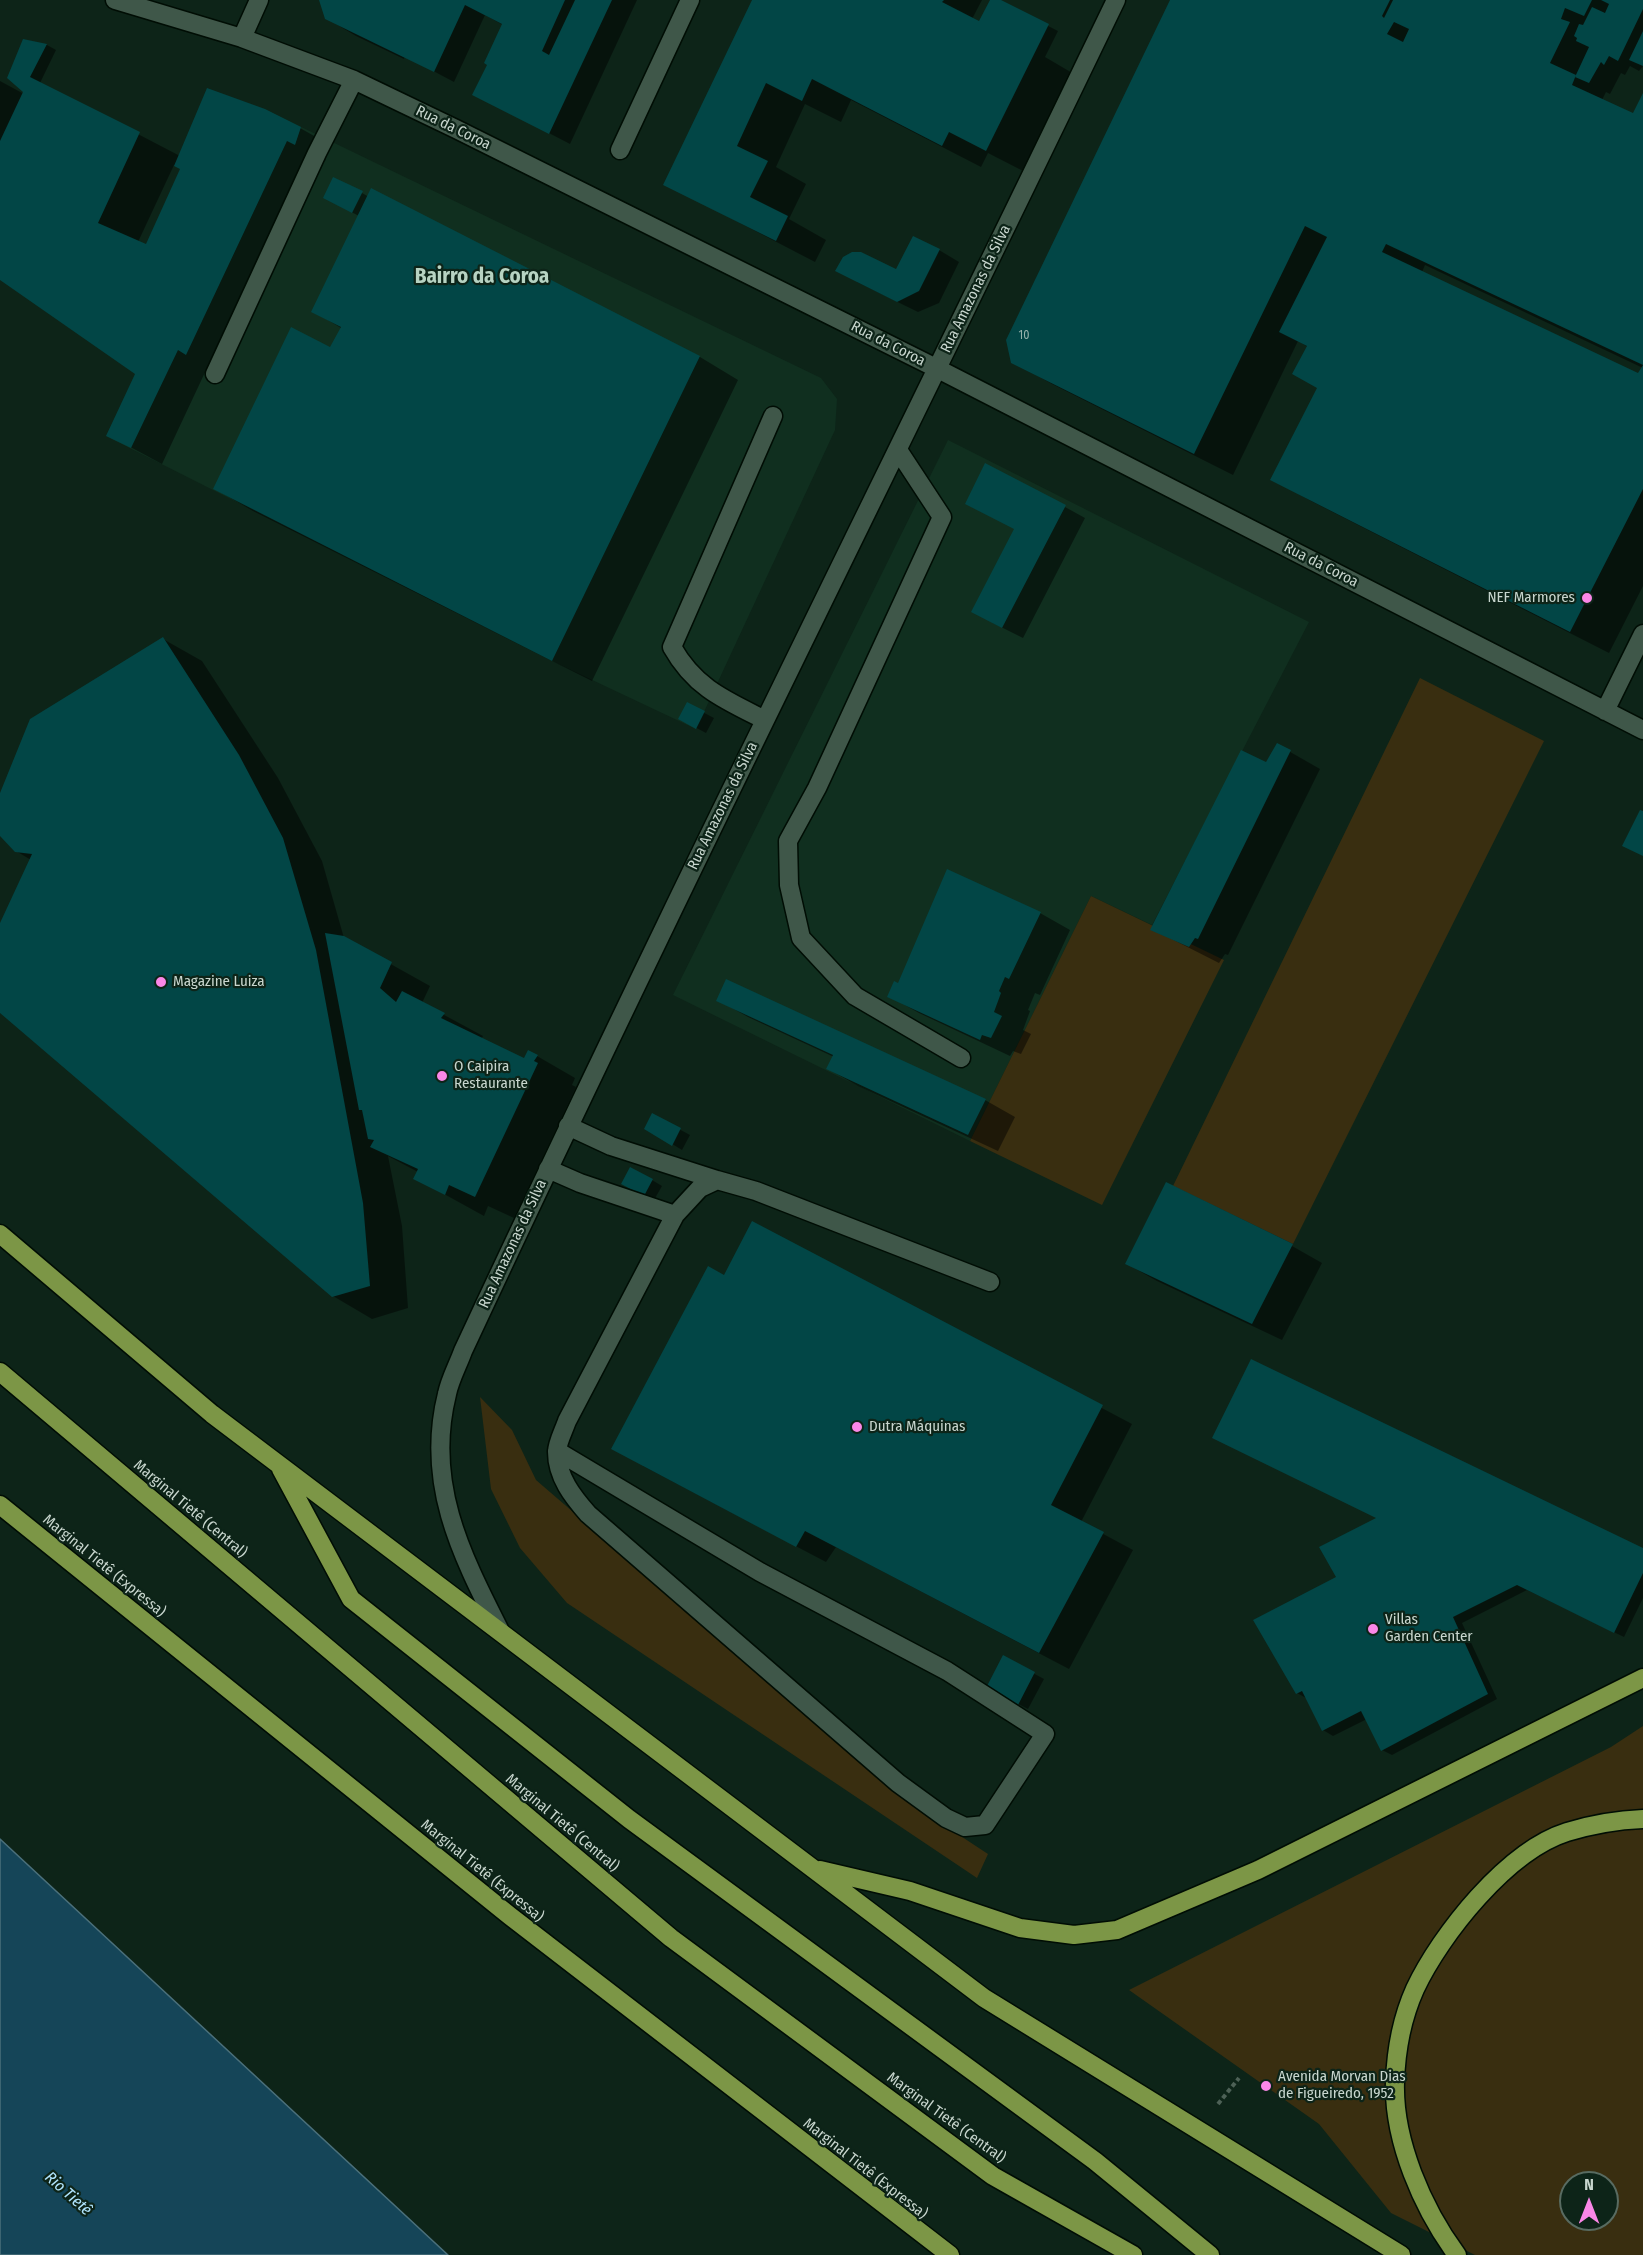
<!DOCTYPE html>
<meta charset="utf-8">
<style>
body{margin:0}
#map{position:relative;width:1643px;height:2255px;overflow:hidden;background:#0d2418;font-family:"Fira Sans Condensed",sans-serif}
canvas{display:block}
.north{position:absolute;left:1559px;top:2171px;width:60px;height:60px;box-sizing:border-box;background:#0d2418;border:2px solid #586b61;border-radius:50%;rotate:0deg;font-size:16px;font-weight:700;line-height:24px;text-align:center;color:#c8d6ce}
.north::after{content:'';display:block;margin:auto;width:21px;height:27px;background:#fa87e7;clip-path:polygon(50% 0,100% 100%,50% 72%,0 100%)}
</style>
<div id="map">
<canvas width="1643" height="2255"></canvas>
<div class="north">N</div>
</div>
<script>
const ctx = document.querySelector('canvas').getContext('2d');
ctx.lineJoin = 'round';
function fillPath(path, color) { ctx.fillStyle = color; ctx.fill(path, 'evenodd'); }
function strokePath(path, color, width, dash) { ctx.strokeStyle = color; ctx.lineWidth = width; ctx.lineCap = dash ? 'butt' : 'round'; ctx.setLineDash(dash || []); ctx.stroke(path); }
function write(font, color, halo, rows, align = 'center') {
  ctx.font = font + ' "Fira Sans Condensed",sans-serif'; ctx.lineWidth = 4.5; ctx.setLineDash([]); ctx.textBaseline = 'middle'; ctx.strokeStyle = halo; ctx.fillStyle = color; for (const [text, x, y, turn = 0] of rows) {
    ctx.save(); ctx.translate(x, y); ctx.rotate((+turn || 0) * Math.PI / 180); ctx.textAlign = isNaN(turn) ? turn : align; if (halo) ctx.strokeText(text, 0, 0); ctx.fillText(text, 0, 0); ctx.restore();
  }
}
const built = new Path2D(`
 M266 110 821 378 837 399 835 430 696 729 552 661 106 436Z
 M948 440 1309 622 1152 925 1091 896 970 1141 673 995Z`);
const green = new Path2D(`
 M1420 678 1544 741 1293 1244 1173 1186Z
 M1091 896 1224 960 1102 1205 970 1141Z
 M480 1397 512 1430 536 1480 912 1804 988 1854 977 1878 567 1603 520 1548 491 1489Z
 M1643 1726V2255H1475L1391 2213 1319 2124 1129 1990 1611 1747ZM1571 2183H1607V2219H1571Z`);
const water = new Path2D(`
 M0 1839 448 2255H0Z`);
const shadow = new Path2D(`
 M320 0H637L570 144 474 94 489 65 503 25 485 15 454 82 405 56 404 59 356 36 326 18Z
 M754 0H982L972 19 990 28 992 0H997L1058 31 1045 57 1074 74 1025 172 988 153 981 167 851 100 841 122 805 104 776 167 806 184 789 219 826 240 815 262 665 184Z
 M1173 0H1643V66L1639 71 1630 66 1625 75 1621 73 1610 94 1606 92 1602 100 1634 116 1643 97V586L1609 653 1311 501 1272 479 1318 388 1308 347 1298 341 1233 475 1052 384 1013 362ZM1425 265 1643 368 1639 375 1422 272Z
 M24 41 47 45 56 50 40 83 180 156 300 128 330 145 325 161 317 157 217 370 208 366 162 464 108 435 145 380 0 278V81L24 94ZM174 165 182 169 147 246 138 242Z
 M371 190 700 357 738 380 592 681 253 511 215 489 331 349 341 328 313 311 359 216 334 203 362 193 369 197Z
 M939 250 959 262 939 303 918 312 857 282 896 271Z
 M1065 507 1085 518 1023 638 993 623Z
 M163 639 202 661 278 778 322 861 344 938 430 986 422 1003 483 1036 481 1039 525 1060 537 1056 575 1078 572 1085 576 1087 514 1218 488 1206 484 1216 415 1178 418 1172 388 1156 402 1226 408 1308 372 1319 333 1296 0 1011V926L31 860 16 851 0 834V798Z
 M687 704 714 718 706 733 689 724Z
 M1278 745 1320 769 1228 955 1225 954 1219 963 1152 929Z
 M1040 913 1070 930 1040 995 1035 993 1028 1010 1030 1011 1023 1030 1031 1034 1021 1054 1013 1051 1010 1056 919 1013 889 996 898 985Z
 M718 1000 985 1100 1015 1117 998 1151 858 1086 828 1069 834 1057 748 1017Z
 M653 1115 690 1135 682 1150 646 1128Z
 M652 1180 662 1186 654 1200 632 1189Z
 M753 1223 1132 1424 1081 1522 1133 1550 1069 1669 836 1547 826 1562 643 1466Z
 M1292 1246 1322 1263 1282 1340 1157 1281 1127 1264Z
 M1643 1549V1598L1624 1637 1527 1590 1462 1623 1497 1699 1392 1755 1382 1750 1367 1719 1333 1736 1323 1730 1308 1699 1297 1693 1255 1621Z
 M1003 1657 1044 1679 1028 1709 997 1693Z`);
const building = new Path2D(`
 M319 0H565L542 51 549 55 575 0H612L549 134 472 95 487 65 484 63 502 24 465 5 434 72 325 19Z
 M752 0H944L942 2 979 21 990 0H1001L1049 24 986 151 949 132 942 146 812 79 802 101 766 83 737 146 768 161 750 197 788 216 776 241 663 185Z
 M1170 0H1390L1382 16 1384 18 1393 0H1592L1584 16 1565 8 1561 19 1570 22 1550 63 1576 75 1572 85 1633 113 1643 93V489L1570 632 1270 480 1317 388 1292 374 1307 346 1279 332 1327 237 1305 226 1194 454 1011 363 1006 340ZM1394 22 1409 29 1403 42 1387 34ZM1386 244 1643 365 1638 373 1382 252Z
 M1601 0H1643V9L1618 61 1609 56 1604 65 1601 62 1589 83 1575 77 1589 47 1576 41 1577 38 1574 36 1579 24 1583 25 1592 7 1605 13 1609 4Z
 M1643 31V66L1629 60Z
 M23 39 47 44 30 77 140 132 98 223 146 244 180 169 174 166 207 88 265 109 301 127 295 145 287 141 186 355 178 350 131 448 106 436 135 374 0 280V141L23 92 7 78Z
 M333 177 363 191 352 213 323 198Z
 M371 188 700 356 552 661 213 489 291 327 330 347 341 327 311 312Z
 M913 236 940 249 919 291 897 302 835 271 843 257 852 252H861L896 269Z
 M985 463 1066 505 1002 628 971 612 1014 529 965 504Z
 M163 637 239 755 283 838 316 950 363 1203 370 1286 332 1297 0 1013V923L32 854 15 852 0 836V793L30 719Z
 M687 702 705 711 696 729 678 719Z
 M1277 743 1291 750 1198 939 1195 938 1189 947 1150 930 1241 750 1266 762Z
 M1640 810 1643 811V856L1622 846Z
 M947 869 1041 912 1009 979 1005 977 999 991 1001 993 994 1012 1002 1016 991 1038 982 1035 980 1040 887 997 894 981 898 983Z
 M325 933 344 936 392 962 380 988 396 1002 402 991 445 1013 441 1018 524 1058 528 1050 538 1055 534 1061 538 1063 475 1197 449 1185 445 1195 413 1179 418 1169 370 1147 374 1140 368 1139 362 1110H359Z
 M726 979 986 1099 968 1135 826 1069 833 1055 716 1001Z
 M652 1113 681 1128 672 1146 644 1129Z
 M630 1167 653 1179 644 1196 621 1184Z
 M1166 1182 1293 1244 1252 1324 1125 1264Z
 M752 1221 1103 1405 1051 1505 1104 1532 1039 1653 805 1531 796 1547 611 1449 708 1266 724 1275Z
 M1251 1359 1643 1548V1573L1614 1633 1517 1585 1453 1617 1488 1694 1381 1751 1361 1711 1322 1731 1302 1691 1296 1694 1253 1620 1336 1577 1319 1547 1376 1518 1212 1438Z
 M1003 1655 1035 1672 1018 1705 986 1688Z`);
const path = new Path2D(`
 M1218 2104 1239 2078`);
const minor = new Path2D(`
 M115 0 242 38 354 80 456 129 938 369 1643 730
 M242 38 259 0
 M620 150 690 0
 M215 374 317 153 354 80
 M898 450 942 517 817 788 788 841 789 885 801 938 855 996 961 1058
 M1605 711 1643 634
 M765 720C725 700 695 688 672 647L773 416
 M568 1126 611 1146 717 1180
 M548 1169 580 1183 675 1215
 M557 1451 760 1572 947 1671 1045 1734 985 1825 965 1827 946 1818 898 1783 588 1514C573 1497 557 1477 557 1452 557 1443 564 1430 567 1421L675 1215 700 1188 717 1180 756 1191 990 1282
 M499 1629C460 1552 425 1482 447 1394 450 1379 458 1365 463 1351 674 898 899 451 1116 0`);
const highway = new Path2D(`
 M0 1234 212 1414 984 1998 1401 2255
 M0 1372 671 1938 993 2176 1133 2255
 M281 1469 351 1599 629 1819 1095 2161 1210 2255
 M0 1505 510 1916 950 2255
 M820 1870 910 1891 1020 1928 1074 1935 1117 1930 1258 1870 1643 1678
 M1457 2255C1423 2209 1393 2141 1395 2082 1396 2050 1402 2018 1415 1989 1441 1934 1507 1851 1567 1832 1590 1825 1618 1820 1643 1819`);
const markers = [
 [1587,598,6,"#fa87e7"],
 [161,982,6,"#fa87e7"],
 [442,1076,6,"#fa87e7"],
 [857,1427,6,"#fa87e7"],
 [1373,1629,6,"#fa87e7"],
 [1266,2086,6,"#fa87e7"]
];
const numberNames = [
 ["10",1024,336]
];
const streetNames = [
 ["Rua da Coroa",453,128,26],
 ["Rua Amazonas da Silva",976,289,-64],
 ["Rua da Coroa",888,344,27],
 ["Rua da Coroa",1321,565,27],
 ["Rua Amazonas da Silva",723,806,-64],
 ["Rua Amazonas da Silva",513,1244,-65],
 ["Marginal Tietê (Central)",190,1509,40],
 ["Marginal Tietê (Expressa)",104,1566,39],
 ["Marginal Tietê (Central)",562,1823,40],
 ["Marginal Tietê (Expressa)",482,1871,39],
 ["Marginal Tietê (Central)",946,2118,36],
 ["Marginal Tietê (Expressa)",865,2169,38]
];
const poiNames = [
 ["NEF Marmores",1575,598,"right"],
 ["Magazine Luiza",173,982],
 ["O Caipira",454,1067],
 ["Restaurante",454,1084],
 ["Dutra Máquinas",869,1427],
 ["Villas",1385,1620],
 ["Garden Center",1385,1637],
 ["Avenida Morvan Dias",1278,2077],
 ["de Figueiredo, 1952",1278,2094]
];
const waterNames = [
 ["Rio Tietê",68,2194,42]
];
const districtNames = [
 ["Bairro da Coroa",482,277]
];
fillPath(built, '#102f1f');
fillPath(green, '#392e10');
fillPath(water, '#154558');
strokePath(water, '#4b707b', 1.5);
fillPath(shadow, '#0007');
fillPath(building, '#024646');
strokePath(minor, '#000d04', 21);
strokePath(highway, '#000d04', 21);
strokePath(path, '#4d6156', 4, [4.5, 3]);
strokePath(minor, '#3f5749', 18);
strokePath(highway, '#7c9646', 18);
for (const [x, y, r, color] of markers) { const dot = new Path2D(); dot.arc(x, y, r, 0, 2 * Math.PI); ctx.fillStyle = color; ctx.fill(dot); strokePath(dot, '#0d2418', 2); }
write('12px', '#96b2ac', null, numberNames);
write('15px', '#c8d6ce', '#0d2418', streetNames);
write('15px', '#c8d6ce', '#0d2418', poiNames, 'left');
write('italic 16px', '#b0e4fd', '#0d2418', waterNames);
write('bold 21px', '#b7d3c2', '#0d2418', districtNames);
</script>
